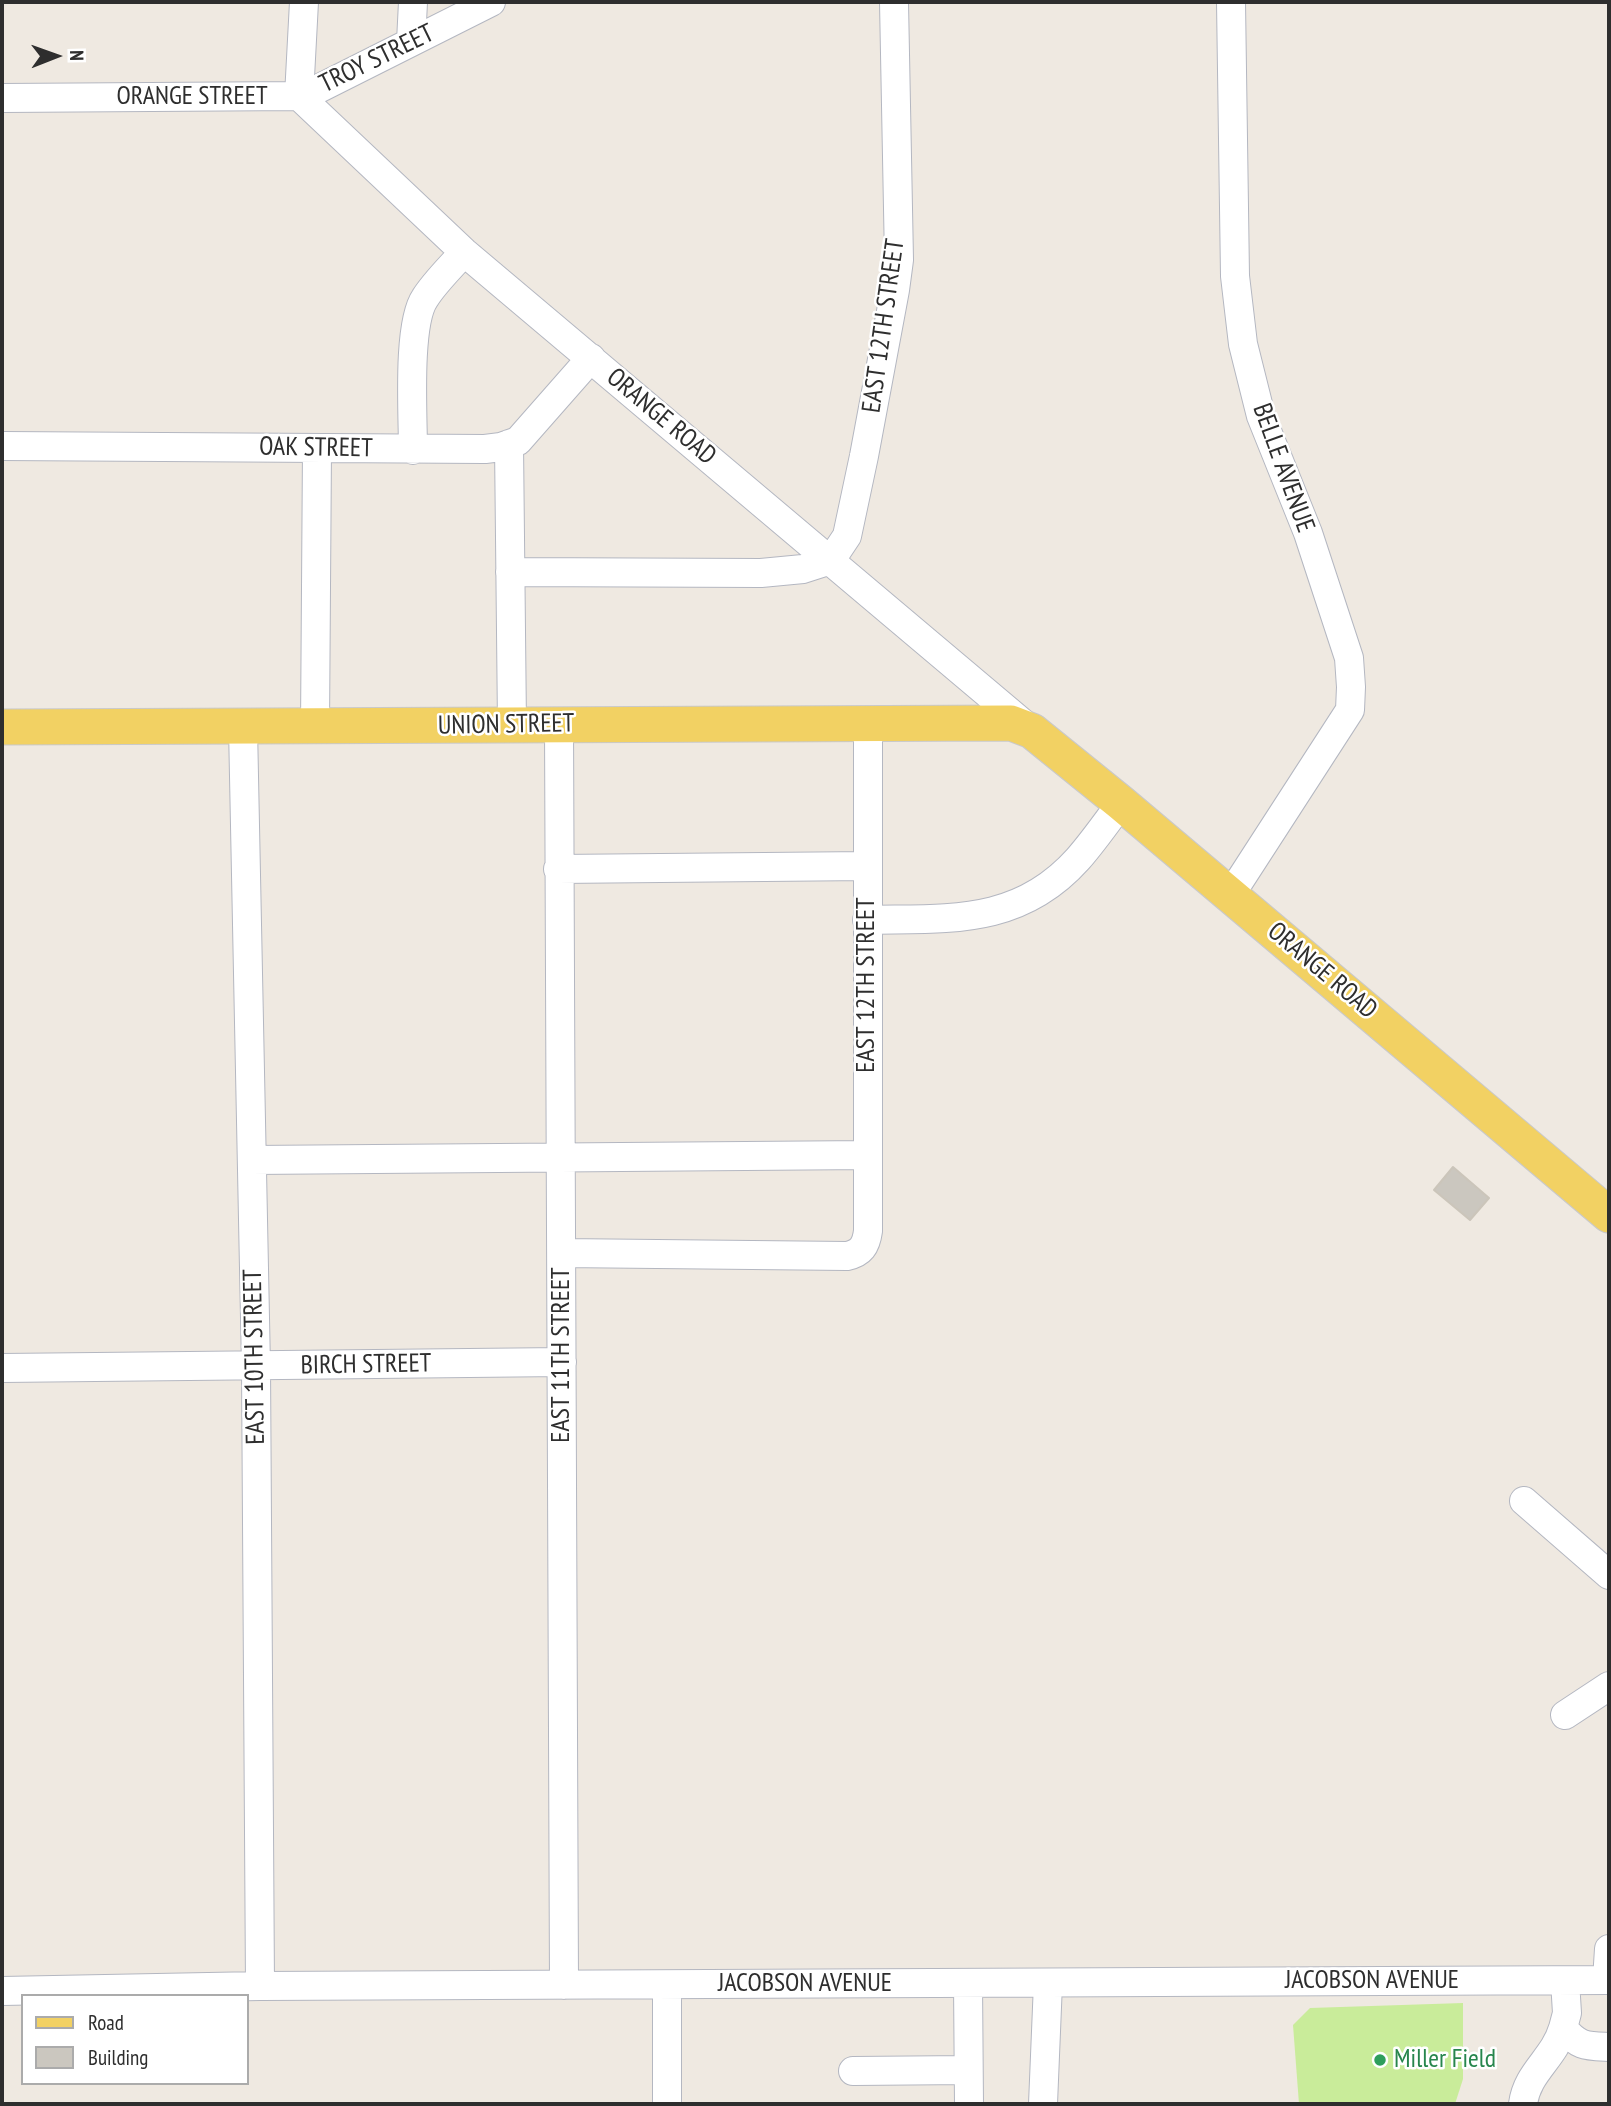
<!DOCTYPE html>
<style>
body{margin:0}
#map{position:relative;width:1611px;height:2106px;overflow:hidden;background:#efe9e1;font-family:"PT Sans Narrow",sans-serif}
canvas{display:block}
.frame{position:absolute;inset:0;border:4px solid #2e2e2e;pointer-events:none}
.legend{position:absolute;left:21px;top:1994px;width:228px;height:91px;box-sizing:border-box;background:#fff;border:2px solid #ababab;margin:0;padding:9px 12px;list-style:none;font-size:21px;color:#2e2e2e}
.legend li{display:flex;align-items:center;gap:14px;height:35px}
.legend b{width:35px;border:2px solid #ababab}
.north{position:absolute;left:21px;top:21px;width:70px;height:70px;-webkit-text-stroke:5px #fff;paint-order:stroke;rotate:89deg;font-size:19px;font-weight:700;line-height:28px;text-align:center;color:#2e2e2e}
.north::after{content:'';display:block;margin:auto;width:24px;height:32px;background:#2e2e2e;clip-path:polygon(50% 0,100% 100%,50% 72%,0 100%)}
</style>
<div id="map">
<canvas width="1611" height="2106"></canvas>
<div class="frame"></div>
<ul class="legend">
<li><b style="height:9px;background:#f2d163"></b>Road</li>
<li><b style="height:19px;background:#cbc7bf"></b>Building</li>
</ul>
<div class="north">N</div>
</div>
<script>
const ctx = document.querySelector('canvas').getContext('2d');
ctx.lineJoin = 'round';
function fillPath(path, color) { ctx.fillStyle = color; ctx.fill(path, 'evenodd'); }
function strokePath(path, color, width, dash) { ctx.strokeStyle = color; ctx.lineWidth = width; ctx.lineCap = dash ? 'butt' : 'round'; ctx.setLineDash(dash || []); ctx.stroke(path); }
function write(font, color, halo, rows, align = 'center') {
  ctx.font = font + ' "PT Sans Narrow",sans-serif'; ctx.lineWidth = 5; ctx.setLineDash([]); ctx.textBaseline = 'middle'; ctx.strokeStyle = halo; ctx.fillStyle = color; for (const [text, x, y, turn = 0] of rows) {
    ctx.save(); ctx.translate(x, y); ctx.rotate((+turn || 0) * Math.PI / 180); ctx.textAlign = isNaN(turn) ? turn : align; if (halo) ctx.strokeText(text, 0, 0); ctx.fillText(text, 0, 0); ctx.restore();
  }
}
const pitch = new Path2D(`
 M1463 2003V2079L1455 2104H1299L1293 2025 1310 2008Z`);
const building = new Path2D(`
 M1453 1167 1489 1198 1470 1220 1434 1190Z`);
const minor = new Path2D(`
 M411 42 413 2
 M299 96 464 252 1032 731
 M299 96 304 2
 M2 98 299 96 314 91 491 2
 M509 444 512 725
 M2 446 485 449 501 447 518 441 591 358
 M413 450C413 416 407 324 425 298 435 282 451 267 464 252
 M510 572 761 573 803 569 831 560 847 536 864 456 895 290 899 260 894 2
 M559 725 564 1985
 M243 727 256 1367 260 1986
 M315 727 317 448
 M558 869 867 866
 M1231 894 1350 710 1351 687 1349 658 1308 533 1261 416 1243 344 1235 276 1231 2
 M867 920C948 918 1018 926 1078 859 1093 842 1107 822 1121 803
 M252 1160 868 1155
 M562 1253 847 1256C861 1253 866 1246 868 1231V722
 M2 1368 562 1362
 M1524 1501 1609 1575
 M1565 1715 1609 1686
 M1607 1980 1609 1949
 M1565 1981 1567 2013 1563 2028C1579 2047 1586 2046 1609 2047
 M968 1983 969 2104
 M667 1985V2104
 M2 1991 260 1986 1609 1980
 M853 2071 968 2070
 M1043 2104 1048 1983
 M1523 2104C1527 2072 1554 2059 1563 2028`);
const major = new Path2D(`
 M2 727 1011 723 1032 731 1121 803 1609 1215`);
const markers = [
 [1380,2060,7,"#2e9e5b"]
];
const streetNames = [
 ["TROY STREET",377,59,-26],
 ["ORANGE STREET",192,97],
 ["EAST 12TH STREET",884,326,-82],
 ["ORANGE ROAD",661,417,40],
 ["OAK STREET",316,448,1],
 ["BELLE AVENUE",1283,468,70],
 ["UNION STREET",506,725,-1],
 ["ORANGE ROAD",1322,971,40],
 ["EAST 12TH STREET",867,985,-90],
 ["EAST 11TH STREET",562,1355,-90],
 ["EAST 10TH STREET",255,1357,-91],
 ["BIRCH STREET",366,1365,-1],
 ["JACOBSON AVENUE",1372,1981],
 ["JACOBSON AVENUE",805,1984]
];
const leisureNames = [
 ["Miller Field",1394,2060]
];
fillPath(pitch, '#c9ec9a');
fillPath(building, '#cbc7bf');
strokePath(building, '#cbc5ba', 2);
strokePath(minor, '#b4b7c1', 30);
strokePath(major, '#c9c9c9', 37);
strokePath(minor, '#fff', 28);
strokePath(major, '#f2d163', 35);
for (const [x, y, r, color] of markers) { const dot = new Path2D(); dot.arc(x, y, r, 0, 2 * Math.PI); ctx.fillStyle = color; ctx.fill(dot); strokePath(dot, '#fff', 2.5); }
write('26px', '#2e2e2e', '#fff', streetNames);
write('26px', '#27864d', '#fff', leisureNames, 'left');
</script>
